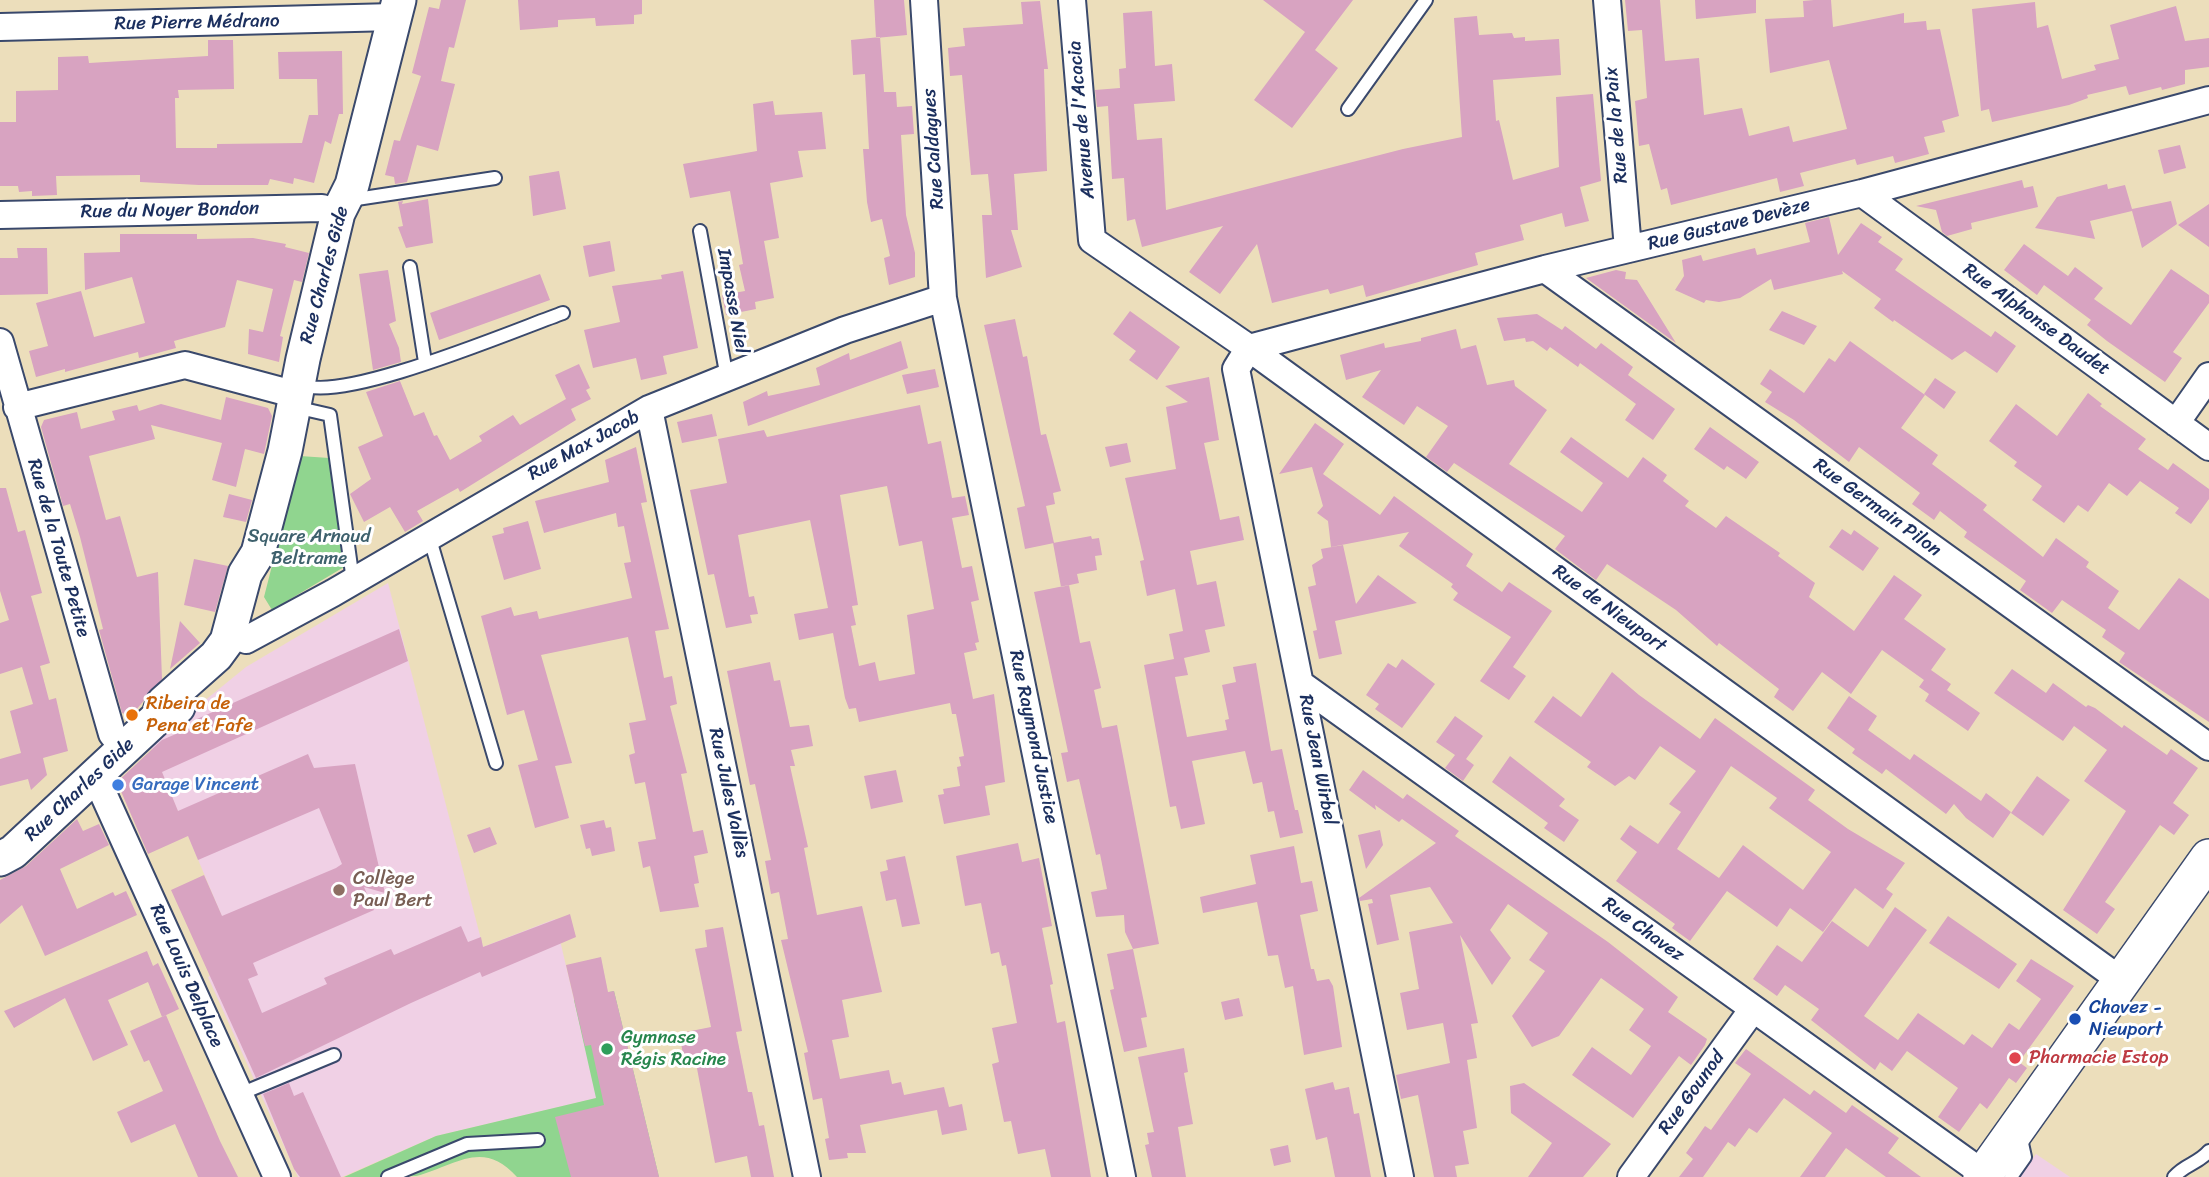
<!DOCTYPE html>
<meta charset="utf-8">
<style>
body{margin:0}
canvas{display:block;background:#ecdebb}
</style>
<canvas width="2209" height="1177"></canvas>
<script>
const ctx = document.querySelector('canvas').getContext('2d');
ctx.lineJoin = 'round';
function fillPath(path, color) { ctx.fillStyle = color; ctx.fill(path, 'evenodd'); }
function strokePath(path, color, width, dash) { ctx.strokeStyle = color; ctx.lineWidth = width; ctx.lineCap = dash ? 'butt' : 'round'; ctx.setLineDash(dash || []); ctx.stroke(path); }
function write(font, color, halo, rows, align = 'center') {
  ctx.font = font + ' Sriracha,sans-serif'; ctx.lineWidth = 6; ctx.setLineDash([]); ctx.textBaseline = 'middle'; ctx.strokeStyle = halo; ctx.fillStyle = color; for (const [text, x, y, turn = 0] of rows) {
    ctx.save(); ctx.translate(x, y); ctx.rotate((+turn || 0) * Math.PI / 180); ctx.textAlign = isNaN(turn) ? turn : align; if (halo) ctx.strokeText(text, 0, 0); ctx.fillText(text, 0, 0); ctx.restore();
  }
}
const built = new Path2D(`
 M388 583 483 947 555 919 597 1098 436 1136 342 1177H298L208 977 241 962 150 745 246 667Z
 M2036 1154 2070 1177H2019Z`);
const green = new Path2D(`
 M300 456 329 458 344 567 272 610 264 597Z
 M614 991 659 1177H517C483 1138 455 1166 416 1176 395 1177 366 1177 344 1177L436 1136 596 1098 574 1000Z`);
const building = new Path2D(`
 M441 0H466L454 48 449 47 441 81 455 84 438 151 417 145 407 182 395 184 394 177 385 175 394 140 400 141 421 76 412 73 429 7 439 9Z
 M518 0H642V14L634 15V24L596 26 595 18 558 20V27L520 30Z
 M874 0H904L907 35 876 38Z
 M1263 0H1353L1315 50 1338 68 1292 128 1254 100 1305 32Z
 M1625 0H1660L1665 61 1699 58 1704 115 1742 108 1749 136 1789 126 1793 142 1847 129 1829 60 1770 73 1765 19 1804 17 1803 1 1814 0H1831L1833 27 1904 13V23L1926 21 1927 30 1940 29 1959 116 1942 121 1945 132 1924 137 1929 154 1895 163 1893 156 1857 165 1855 159 1800 173 1804 186 1780 192 1777 178 1671 205 1667 188 1661 190 1649 144 1639 146 1635 101 1647 98 1642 30 1628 31Z
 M1695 0H1756V13L1696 19Z
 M1040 1 1048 69H1044L1047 171 1014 174 1018 230H1011L1022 267 986 278 982 215H992L988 174 971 175 962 75 950 76 948 48 965 46 963 28 1023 24 1021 2Z
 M2035 2 2037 28 2048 25 2062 79 2096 70 2094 65 2119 59 2110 25 2176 6 2185 41 2209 38V67L2185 70V84L2162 90 2161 87 2129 95 2126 86 2087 95 2088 98 2069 105 1992 122 1989 109 1981 111 1972 9Z
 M1152 11 1155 66 1172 64 1175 101 1134 104 1137 140 1162 138 1166 210 1403 149 1462 137 1454 18 1477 16 1479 35 1512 33 1514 38 1525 37V41L1559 39 1561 75 1493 80 1496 121 1499 120 1513 180 1559 167 1556 97 1593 94 1601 181 1580 187 1589 221 1565 227 1562 213 1520 225 1524 240 1475 253 1478 265 1366 297 1363 285 1330 294 1328 289 1272 303 1257 244 1220 294 1189 272 1223 226 1142 247 1135 219 1127 221 1124 178 1112 179 1108 106 1097 107 1095 90 1120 88 1119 69 1126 68 1123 13Z
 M880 37 884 92H896L897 107 912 106 914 134 901 135 906 215 915 253V277L889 285 884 258 890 256 882 219 871 222 867 202 863 149H869L865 74 853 75 851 40Z
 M208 40H233L234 89 178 90 179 98H175L176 148H217V144L302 143 309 115H318L317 79H279L278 52 342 51 343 114H339L331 144 325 141 314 183 294 178 293 184 270 179 268 185H199L140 182V175L56 176 57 195 32 196V191L19 192 18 186H0V122H16V91L58 90V57L88 56 89 63 208 56Z
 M773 101 775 115 822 112 826 149 798 151 803 177 770 183 779 238 764 241 774 298 755 302 756 309 726 315 722 295 745 291 739 265 743 264 730 191 690 198 683 164 757 151 753 104Z
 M2180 145 2186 168 2164 174 2158 150Z
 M559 171 566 209 533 216 529 176Z
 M2022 180 2024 188 2033 186 2038 207 1971 223 1972 229 1947 236 1942 232 1936 210 1916 206Z
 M2107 184 2108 189 2125 185 2132 209 2171 201 2177 224 2142 248 2132 211 2090 221 2095 239 2035 228 2057 197Z
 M428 199 433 243 406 248 398 227 403 226 398 202 403 201 402 204Z
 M2209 204V247L2178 225Z
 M1829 217 1838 255 1861 223 1882 237 1878 242 1903 259 1895 270 1991 337 1995 331 2016 346 1997 373 1965 351 1952 360 1894 320 1893 322 1874 308 1881 299 1842 271 1843 274 1774 290 1771 279 1740 298 1719 302 1706 300 1704 303 1675 290 1684 276 1682 260 1701 255 1703 261 1755 248 1757 255 1810 242 1805 223Z
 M120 234H197V239L253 238 286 244 285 247 309 253 302 282 294 280 280 336 283 337 279 362 248 354 249 329 263 332 273 289 237 280 225 327 174 341 176 348 139 358 138 352 65 372V369L36 377 29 351 48 346 36 303 81 291 94 337 145 323 132 277 85 290 84 253 120 252Z
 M610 241 615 271 589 277 583 246Z
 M2024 244 2068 276 2075 267 2103 288 2094 299 2131 325 2171 269 2209 295V303L2173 352 2182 358 2165 382 2107 341 2087 325 2091 320 2044 285 2037 295 2004 270Z
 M17 248H47L48 294 0 295V258H18Z
 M388 270 396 321 389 324 399 348 401 362 373 370 359 274Z
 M1616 270 1626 272 1625 279 1637 280 1676 343 1586 278Z
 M683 271 698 348 663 356 667 374 641 380 636 358 593 368 584 330 620 322 612 286 662 279 661 275Z
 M540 274 550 300 439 340 430 313Z
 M1130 311 1180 347 1157 380 1129 360 1136 351 1113 334Z
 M1782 311 1817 326 1804 345 1769 330Z
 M1537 314 1562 330 1565 326 1596 349 1601 343 1633 367 1628 375 1675 409 1653 440 1625 420 1636 404 1580 363 1578 367 1550 347 1547 351 1533 341 1526 342 1525 338 1504 341 1497 318Z
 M1015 319 1023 357 1027 356 1041 435 1046 434 1061 491 1053 493 1055 504 1046 506 1054 543 1025 549 1017 508 1025 506 984 325Z
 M1456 329 1461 349 1476 345 1487 385 1514 380 1515 386 1547 410 1509 464 1582 512 1603 483 1560 452 1571 437 1628 478 1643 457 1667 475 1663 481 1689 501 1685 506 1716 528 1726 516 1780 553 1778 556 1815 583 1809 597 1854 631 1894 575 1922 595 1904 619 1946 649 1931 670 1951 684 1947 690 1980 713 1968 731 1925 701 1929 694 1919 687 1924 680 1882 650 1851 694 1822 672 1793 711 1774 697 1779 689 1719 643 1717 646 1676 610 1607 564 1596 580 1555 549 1565 536 1454 463 1447 472 1426 457 1448 426 1417 406 1404 425 1362 397 1381 370 1346 380 1340 355 1384 343 1385 348 1421 341V338Z
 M901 341 908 368 748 426 743 402 767 391 768 396 820 385 816 368 849 353 850 360Z
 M1850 341 1925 395 1901 428 1938 455 1932 464 1987 505 1983 510 2043 557 2056 538 2089 562 2086 567 2119 591 2108 608 2139 630 2179 578 2209 599V722L2119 662 2125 653 2102 637 2106 630 2062 600 2052 613 2020 590 2026 581 1964 537 1967 532 1940 511 1934 520 1912 504 1920 493 1859 447 1849 462 1794 420 1765 402 1772 392 1760 384 1770 369 1804 393 1829 358 1835 362Z
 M579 364 590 388 586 390 591 399 571 409 576 420 460 492 458 488 417 511 423 521 405 532 390 507 364 522 350 494 371 479 358 447 383 436 366 392 400 381 414 416 424 412 434 436 437 435 450 460 482 441 479 436 513 415 520 425 566 399 555 375Z
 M935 369 939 387 907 394 902 375Z
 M1209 377 1219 440 1204 443 1220 520 1239 516 1244 540 1190 551 1197 585 1216 581 1225 626 1205 630 1210 652 1184 658 1188 675 1175 677 1187 737 1227 730 1225 720 1229 719 1222 685 1236 682 1233 667 1256 663 1271 751 1282 749 1295 810H1298L1303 833 1280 838 1274 811 1268 812 1262 782 1253 784 1245 751 1192 761 1205 824 1181 829 1176 806 1170 807 1144 665 1174 659 1169 634 1183 631 1175 589 1147 596 1140 561 1144 560 1125 478 1176 469 1166 407 1188 402 1165 386Z
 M1935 378 1956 392 1944 409 1924 394Z
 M2088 393 2102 404 2100 406 2146 439 2138 449 2168 470 2173 463 2209 489V499L2191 524 2175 513 2179 508 2140 481 2127 496 2109 483 2088 512 2078 505 2064 523 2032 500 2042 486 2014 466 2017 462 1989 441 2016 404 2057 436Z
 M226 397 268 408 272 416 264 454 245 449 236 487 212 480 222 443 151 425 155 439 89 456 106 520 120 516 137 577 158 572 162 679 131 716 122 713 99 630 103 629 80 537 70 504 63 506 41 427 44 420 77 412 81 429 115 420 112 411 137 405 139 411 161 404 221 420Z
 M920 405 928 444 941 441 952 498 965 496 969 515 952 518 962 568 972 566 979 600 971 602 979 642 975 643 977 650 964 653 973 699 994 694 1005 782 985 786 990 815 944 824 938 795 944 794 943 789 960 786 957 767 961 766 959 757 964 756 956 714H952L950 703 859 722 856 708 849 709 845 698 833 633 799 640 794 614 828 608 810 520 738 535 749 597 754 596 758 614 750 615 752 623 726 628 714 574 708 575 690 490 727 483 718 439 764 430 767 437ZM887 486 899 546 922 541 934 609 907 615 915 674 879 681 875 662 859 666 851 626 856 625 852 606 858 605 840 495Z
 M712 414 717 436 682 443 677 422Z
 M1315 423 1344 444 1323 474 1380 515 1394 496 1473 554 1466 566 1502 592 1509 582 1552 611 1513 667 1526 676 1509 700 1480 681 1511 637 1453 600 1458 593 1451 587 1453 584 1399 546 1409 532 1331 547 1328 521 1317 513 1323 506 1312 467 1279 474Z
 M1710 427 1759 462 1746 479 1727 466 1724 470 1694 449Z
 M1127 443 1131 462 1110 467 1105 447Z
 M636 447 647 502 641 503 669 629 655 631 664 678 672 676 677 704 670 706 687 773 681 774 693 832 703 830 708 853 694 856 699 883 694 884 699 907 660 912 650 866 643 868 638 842 656 839 645 782 635 784 629 755 635 753 629 723 646 720 628 637 541 655 572 763 555 766 569 818 535 828 518 765 538 760 524 710 507 715 481 616 511 607 514 616 537 611 539 619 632 598 624 563 631 562 624 526 618 527 616 513 544 533 535 501 609 482 605 460Z
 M0 488H6L18 532 25 530 42 593 31 596 50 663 40 666 49 700 56 698 68 751 43 758 47 775 31 790 28 779 0 786V759L21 753 10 711 33 704 22 667 0 674V623L9 620 0 591Z
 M229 494 252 500 246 522 223 517Z
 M528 521 541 569 504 580 492 536 504 533 503 528Z
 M1842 529 1851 535 1854 530 1879 548 1863 571 1829 547Z
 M1091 536 1092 539 1099 538 1102 555 1095 556 1097 570 1077 574 1079 583 1061 587 1053 543Z
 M1343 545 1356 604 1378 575 1417 603 1335 621 1342 654 1319 659 1313 631 1317 630 1308 587 1316 585 1312 565 1323 558 1321 549Z
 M194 559 228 566 215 612 184 605Z
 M1069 585 1080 643 1090 641 1101 688 1094 690 1102 728 1117 725 1159 944 1133 949 1125 932 1124 915 1096 917 1091 892 1107 889 1100 854 1096 855 1079 779 1067 782 1061 753 1068 752 1034 592Z
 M180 621 200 643 170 669Z
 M399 629 408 661 162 772 178 811 308 754 314 768 355 764 385 893 364 887 374 910 253 963 258 975 248 979 262 1013 327 984 324 978 391 949 394 955 461 926 468 942 481 937 483 947 570 914 576 937 482 977 480 972 411 1003 256 1078 171 890 204 875 222 916 336 868 342 864 319 808 198 860 188 836 148 854 117 782 162 740 199 724 197 719Z
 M1402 659 1435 684 1402 728 1375 709 1379 704 1366 695 1388 663 1396 668Z
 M770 662 774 681 780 680 790 727 809 725 813 746 791 750 795 766H790L808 847 804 848 817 915 862 906 882 992 842 1000 849 1037 832 1040 840 1079 889 1070 892 1084 901 1082 904 1095 944 1087 949 1107 962 1104 967 1130 942 1135 937 1110 860 1125 866 1153H847L848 1158 829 1160 825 1139 829 1138 822 1098 813 1100 804 1053 808 1052 781 940 788 939 779 892 771 894 765 861 771 860 755 784 750 785 727 671Z
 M2012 669 2046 693 2053 683 2086 707 2088 705 2095 708 2122 728 2124 725 2167 755 2171 749 2198 768 2173 803 2189 815 2174 835 2160 825 2105 902 2115 909 2097 934 2063 910 2126 811 2084 781 2107 750 2074 726 2063 741 1994 693Z
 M1612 672 1639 695 1700 739 1715 718 1815 790 1808 800 1848 829 1905 863 1886 889 1893 894 1883 909 1855 888 1823 932 1790 908 1777 927 1727 891 1690 941 1672 928 1675 924 1616 881 1637 852 1620 839 1630 825 1658 844 1681 812 1669 804 1696 771 1660 746 1635 780 1629 776 1615 786 1587 767 1591 762 1534 722 1553 696 1581 717ZM1731 766 1777 798 1769 808 1831 852 1803 890 1743 845 1719 878 1677 849Z
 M1849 696 1877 716 1868 730 1910 760 1914 754 1981 801 1986 793 2011 812 1993 838 1966 818 1954 804 1946 814 1886 769 1882 774 1852 753 1855 749 1827 728Z
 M1455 716 1483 736 1466 759 1474 765 1463 781 1445 768 1455 755 1436 742Z
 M1510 756 1565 799 1559 806 1579 820 1564 842 1544 828 1548 823 1492 782Z
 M896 770 903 802 871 809 864 776Z
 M1363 770 1403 799 1407 794 1459 831 1455 836 1608 942 1678 997 1668 1012 1707 1039 1705 1045 1691 1065 1679 1056 1633 1118 1572 1075 1592 1047 1631 1075 1651 1046 1629 1030 1644 1009 1601 978 1559 1036 1532 1047 1512 1016 1545 971 1529 960 1548 933 1508 904 1490 930 1511 958 1492 985 1460 935 1478 1023 1471 1024 1477 1058 1467 1060 1477 1128 1463 1131 1469 1164 1455 1166 1457 1177H1434L1418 1095 1401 1099 1396 1075 1450 1063 1443 1023 1407 1030 1400 993 1419 989 1409 932 1453 923 1430 887 1390 895 1399 940 1377 945 1368 904 1373 903 1372 899 1360 901 1359 898 1436 843 1402 819 1399 822 1375 805 1376 810 1349 790Z
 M2037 776 2070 800 2043 836 2011 813Z
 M77 819 83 831 99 824 109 845 60 869 77 909 113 892 115 896 126 891 137 915 45 956 22 905 0 924V880L26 866Z
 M604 820 606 828 611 827 615 851 592 856 590 848 586 849 580 825Z
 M490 827 497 844 474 853 467 835Z
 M1380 830 1383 845 1366 869 1358 835Z
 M1018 843 1022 862 1039 858 1052 926 1042 928 1053 984 1050 985 1057 1023 1065 1021 1091 1177H1051L1045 1149 1018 1154 1011 1121 1004 1122 992 1064 999 1062 992 1028 1017 1023 1006 965 1002 966 999 952 991 954 981 903 965 906 956 856Z
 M1294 846 1301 883 1312 881 1318 911 1300 915 1311 969H1314L1317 981 1329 979 1333 986 1342 1047 1304 1055 1293 986 1285 988 1278 955 1268 956 1257 902 1203 913 1200 897 1256 884 1250 855Z
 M905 856 920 924 902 927 896 899 886 901 880 872 888 870 886 860Z
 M1895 907 1927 930 1864 1016 1898 1040 1918 1013 1964 1045 1972 1034 1992 1048 2009 1023 2019 1030 2041 999 2016 981 2031 959 2074 986 2019 1062 2027 1068 2016 1083 2009 1078 1987 1109 1980 1103 1959 1132 1938 1117 1958 1088 1907 1051 1892 1071 1880 1062 1875 1070 1811 1020 1819 1009 1785 985 1777 996 1753 979 1777 945 1802 962 1832 921 1868 947Z
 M1948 916 2017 964 1999 989 1929 943Z
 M723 927 742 1031 736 1032 748 1092H752L759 1126 764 1125 774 1177H751L747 1156 715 1163 695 1058 684 1060 681 1043 688 1042 686 1032 711 1027 695 949 707 947 705 930Z
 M1133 949 1147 1017 1141 1018 1147 1047 1124 1052 1110 990 1114 989 1107 954Z
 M147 951 153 966 158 963 179 1009 162 1017 148 982 108 1000 128 1045 93 1061 65 998 14 1028 4 1011Z
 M601 957 608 992 614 991 659 1177H571L555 1117 604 1105 591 1045 585 1046 566 965Z
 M1239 998 1243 1016 1225 1020 1221 1002Z
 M166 1015 220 1141 238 1177H198L175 1124 131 1143 117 1112 163 1091 149 1060 144 1062 130 1031Z
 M1184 1048 1188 1072 1184 1073 1193 1124 1178 1127 1186 1177H1152L1145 1145 1149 1144 1147 1133 1154 1132 1138 1057Z
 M1746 1049 1810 1095 1814 1090 1846 1113 1852 1105 1899 1138 1888 1153 1921 1177H1886L1846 1148 1825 1177H1800L1832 1133 1784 1098 1757 1133 1749 1128 1735 1147 1728 1142 1703 1177H1679L1693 1159 1686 1153 1705 1126 1711 1130 1751 1074 1735 1063Z
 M1333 1082 1335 1090 1349 1087 1354 1114 1359 1113 1371 1177H1335L1327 1137 1316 1140 1305 1089Z
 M289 1083 294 1096 303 1092 341 1177H300L294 1169 263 1094Z
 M1524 1083 1611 1144 1583 1177H1528L1552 1143 1511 1113 1510 1086Z
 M1288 1145 1291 1162 1274 1166 1270 1149Z`);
const service = new Path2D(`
 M1348 109 1426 0
 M350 200 495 178
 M700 231 727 378
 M410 267 425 362
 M301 384C339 405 515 330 563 313
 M295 407 330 415 353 581
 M429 536 496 763
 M240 1094 334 1055
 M388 1177 467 1144 538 1140
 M2011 1177 2025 1157 2020 1134
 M2174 1177C2185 1164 2198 1164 2209 1151`);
const minor = new Path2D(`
 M924 0 943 298 1122 1177
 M1072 0 1092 240 1249 348 2122 981
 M1607 0 1628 249
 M0 27 394 17
 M1862 193 2209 447
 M0 215 322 208 338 213
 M1545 269 2209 747
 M0 342 112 734 124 749
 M1249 348 1545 269 1862 193 2209 100
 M1249 348 1236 369 1400 1177
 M17 407 185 365 297 395
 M649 409 807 1177
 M2176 423 2209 376
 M246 640 333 593 649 409 845 330 943 298
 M1302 685 1984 1174
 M92 778 102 791 277 1177
 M1631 1177 1753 1009`);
const tertiary = new Path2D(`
 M158 717 163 703 216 656 227 641 245 574 258 553 285 451 303 359 338 213 352 185 399 0
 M0 859 13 852 158 717 178 707`);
const secondary = new Path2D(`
 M1982 1177 2209 858`);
const markers = [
 [132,715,7,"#e8710a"],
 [118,785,7,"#3f7fe0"],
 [339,890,7,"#8d6e63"],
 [2075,1019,7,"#1a4fb4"],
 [607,1049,7,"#2e9e5b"],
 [2015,1058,7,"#e0444e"]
];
const streetNames = [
 ["Rue Pierre Médrano",197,23,-1],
 ["Avenue de l'Acacia",1082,120,-95],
 ["Rue de la Paix",1617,125,-95],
 ["Rue Caldagues",934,149,-94],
 ["Rue du Noyer Bondon",170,211,-1],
 ["Rue Gustave Devèze",1729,225,-14],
 ["Rue Charles Gide",325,275,-75],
 ["Impasse Niel",732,301,80],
 ["Rue Alphonse Daudet",2036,320,36],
 ["Rue Max Jacob",584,446,-29],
 ["Rue Germain Pilon",1877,508,36],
 ["Rue de la Toute Petite",58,548,74],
 ["Rue de Nieuport",1609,609,36],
 ["Rue Raymond Justice",1033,737,78],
 ["Rue Jean Wirbel",1317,760,79],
 ["Rue Charles Gide",80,790,-43],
 ["Rue Jules Vallès",728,793,78],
 ["Rue Chavez",1643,930,36],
 ["Rue Louis Delplace",186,976,66],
 ["Rue Gounod",1692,1093,-54]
];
const parkNames = [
 ["Square Arnaud",309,537],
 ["Beltrame",309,559]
];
const foodNames = [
 ["Ribeira de",146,704],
 ["Pena et Fafe",146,726]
];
const shopNames = [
 ["Garage Vincent",132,785]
];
const educationNames = [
 ["Collège",353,879],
 ["Paul Bert",353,901]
];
const transitNames = [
 ["Chavez -",2089,1008],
 ["Nieuport",2089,1030]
];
const leisureNames = [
 ["Gymnase",621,1038],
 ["Régis Racine",621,1060]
];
const healthNames = [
 ["Pharmacie Estop",2029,1058]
];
fillPath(built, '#f0d0e5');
fillPath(green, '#90d58f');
fillPath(building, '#d8a3c1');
strokePath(service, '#3a496c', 16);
strokePath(minor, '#3a496c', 30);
strokePath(tertiary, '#3a496c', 37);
strokePath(secondary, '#3a496c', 40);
strokePath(service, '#fff', 12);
strokePath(minor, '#fff', 26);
strokePath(tertiary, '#fff', 33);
strokePath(secondary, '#fff', 37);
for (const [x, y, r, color] of markers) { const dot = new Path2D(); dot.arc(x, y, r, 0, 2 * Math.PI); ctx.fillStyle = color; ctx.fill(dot); strokePath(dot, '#fff', 2.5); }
write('19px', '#1b2f5e', '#fff', streetNames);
write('19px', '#3e616d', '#fff', parkNames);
write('19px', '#c56008', '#fff', foodNames, 'left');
write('19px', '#366cbe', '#fff', shopNames, 'left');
write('19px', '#785e54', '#fff', educationNames, 'left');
write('19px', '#164399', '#fff', transitNames, 'left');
write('19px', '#27864d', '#fff', leisureNames, 'left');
write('19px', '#be3a42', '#fff', healthNames, 'left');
</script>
